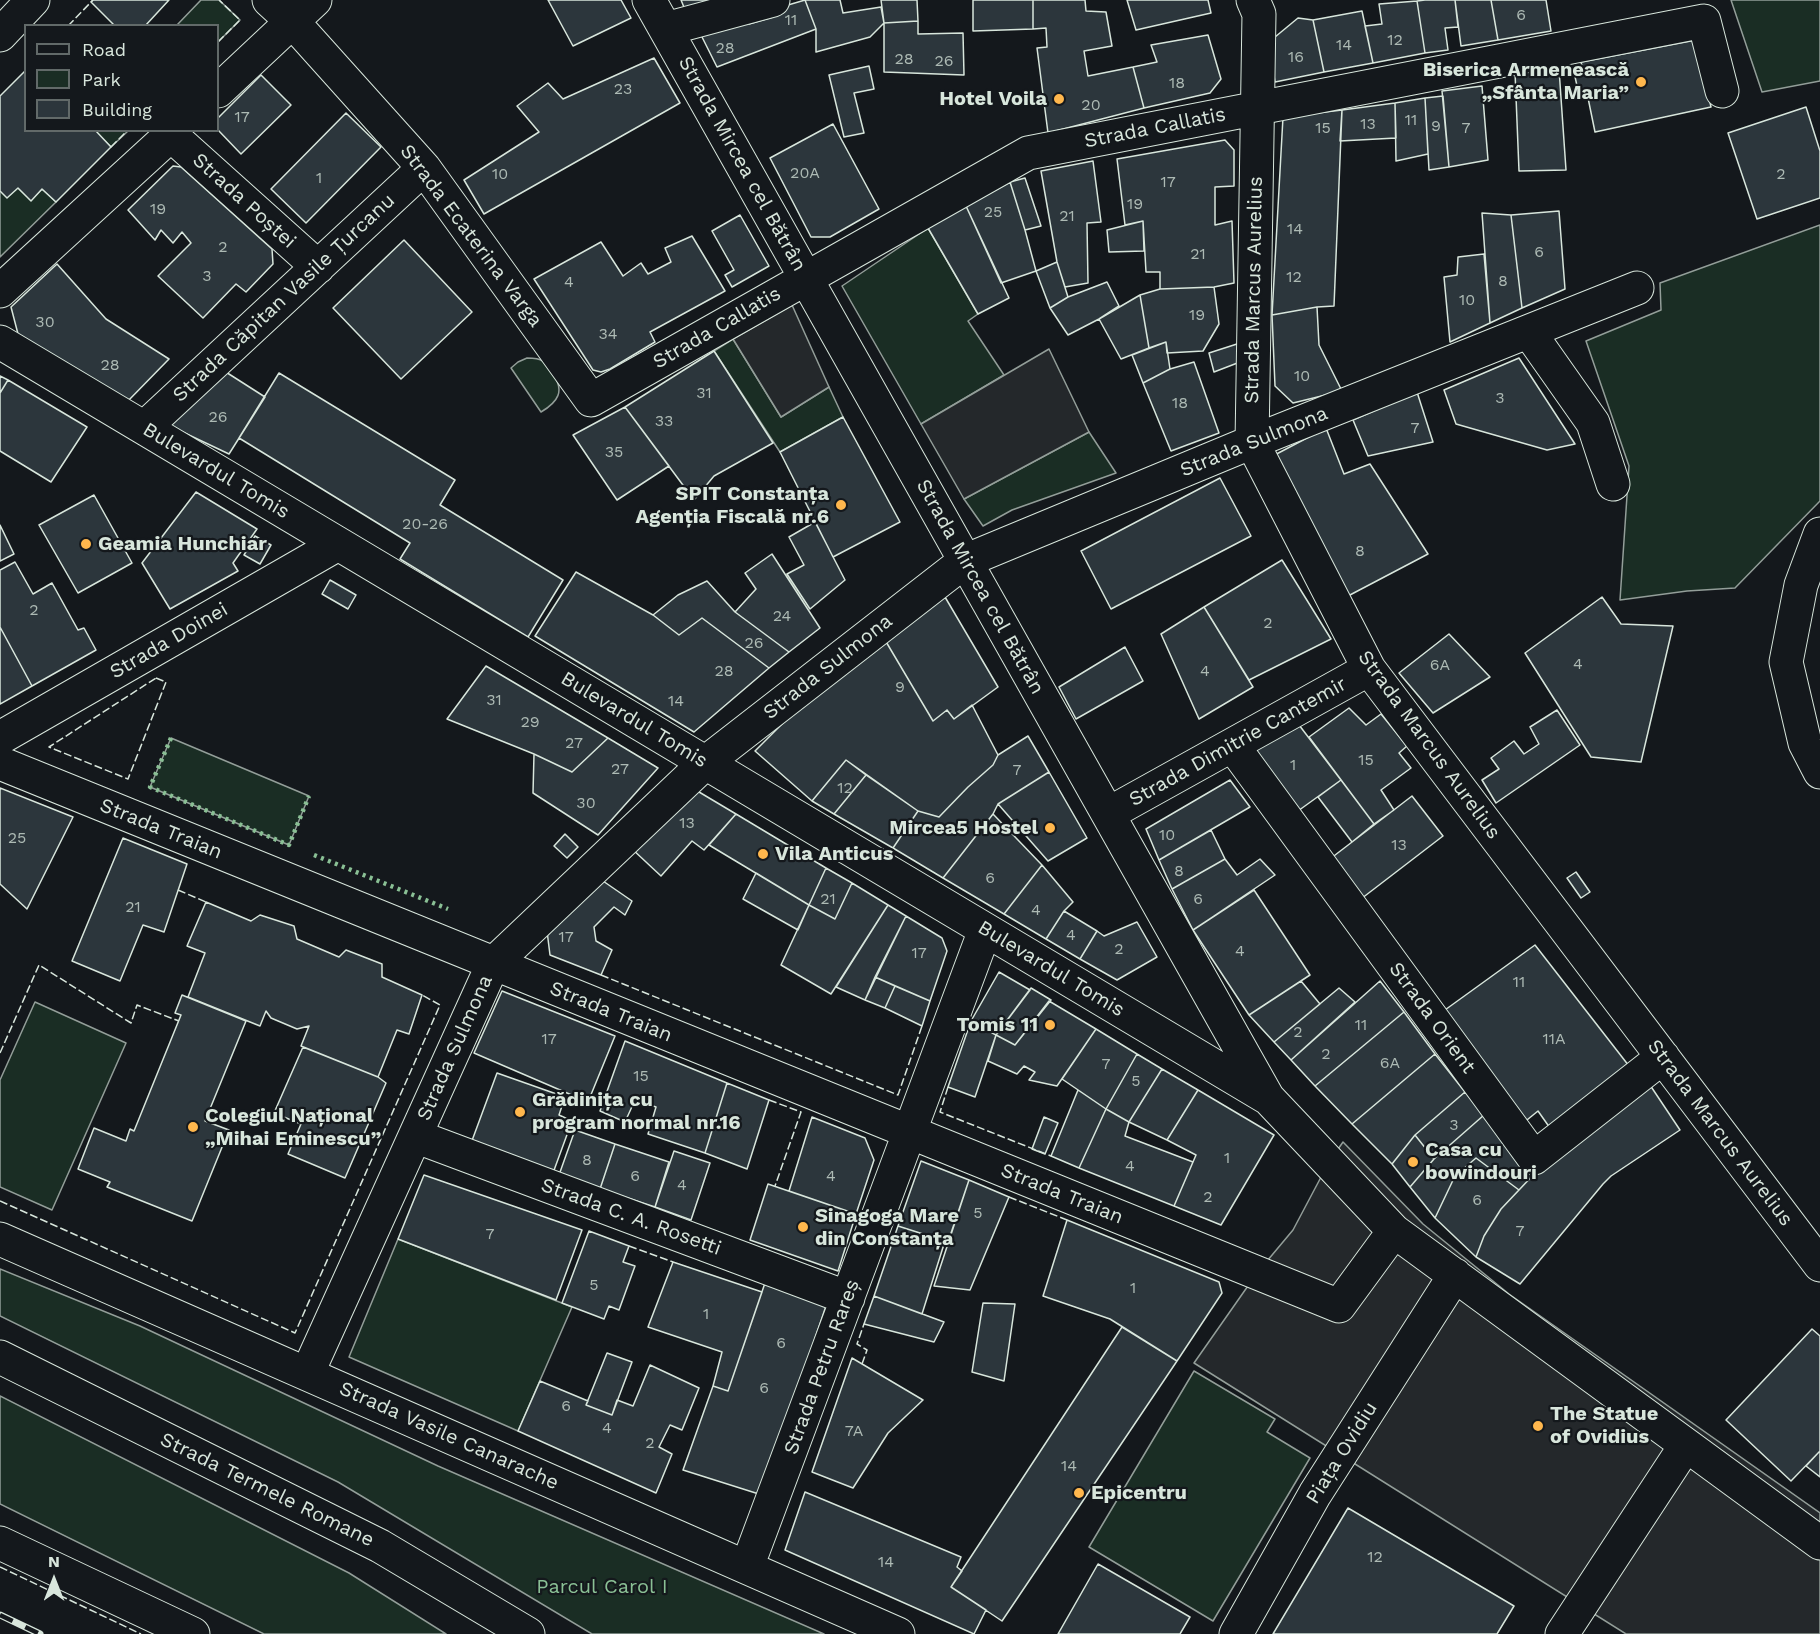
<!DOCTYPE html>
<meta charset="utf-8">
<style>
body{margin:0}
#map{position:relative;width:1820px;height:1634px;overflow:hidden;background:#14181c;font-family:"Work Sans",sans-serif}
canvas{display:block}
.legend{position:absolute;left:24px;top:24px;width:195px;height:108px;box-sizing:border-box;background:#14181c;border:2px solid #626a69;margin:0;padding:8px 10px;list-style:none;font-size:18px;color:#d8e6dc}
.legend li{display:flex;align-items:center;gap:12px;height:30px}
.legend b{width:30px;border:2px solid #626a69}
.north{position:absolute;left:24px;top:1550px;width:60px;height:60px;-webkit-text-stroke:4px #14181c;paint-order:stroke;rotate:0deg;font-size:16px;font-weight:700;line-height:24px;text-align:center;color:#d8e6dc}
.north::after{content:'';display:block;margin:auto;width:21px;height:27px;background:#d8e6dc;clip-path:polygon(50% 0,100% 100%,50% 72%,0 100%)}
</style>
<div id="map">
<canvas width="1820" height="1634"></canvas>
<ul class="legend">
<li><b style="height:8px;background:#14181c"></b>Road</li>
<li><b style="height:16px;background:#1a2d24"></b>Park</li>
<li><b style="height:16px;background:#2c363c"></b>Building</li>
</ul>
<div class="north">N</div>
</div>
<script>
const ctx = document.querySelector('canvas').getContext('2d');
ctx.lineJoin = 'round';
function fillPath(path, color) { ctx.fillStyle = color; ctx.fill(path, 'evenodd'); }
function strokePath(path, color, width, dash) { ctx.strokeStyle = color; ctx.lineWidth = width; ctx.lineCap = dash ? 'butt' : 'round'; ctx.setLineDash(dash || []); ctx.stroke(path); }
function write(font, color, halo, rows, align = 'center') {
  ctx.font = font + ' "Work Sans",sans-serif'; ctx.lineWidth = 4.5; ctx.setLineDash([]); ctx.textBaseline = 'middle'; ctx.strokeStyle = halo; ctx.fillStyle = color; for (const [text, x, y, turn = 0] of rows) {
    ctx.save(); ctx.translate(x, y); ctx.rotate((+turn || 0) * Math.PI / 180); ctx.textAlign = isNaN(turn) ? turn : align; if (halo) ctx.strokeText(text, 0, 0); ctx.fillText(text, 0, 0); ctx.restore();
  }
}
const green = new Path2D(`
 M201 0H219L240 20 218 42V26L177 25Z
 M1731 0H1820V81L1762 92Z
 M95 131H128L111 147Z
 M18 188 31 200 42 189 56 202 0 257V191Z
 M1820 225V501L1735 588 1687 591 1620 600 1629 466 1586 341 1661 310 1660 283Z
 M928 228 978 314 968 321 1004 375 921 424 842 286Z
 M733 339 781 417 829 387 843 417 780 452 714 351Z
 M527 358C543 358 545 361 553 374 565 391 558 402 541 412L511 368 518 362Z
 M1089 432 1116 473 1012 510 983 526 964 499Z
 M171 738 309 796 289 845 150 787Z
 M35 1002 126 1043 52 1210 0 1187V1080Z
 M398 1239 572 1307 518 1431 349 1357Z
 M0 1269 140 1326 438 1466 824 1634H592L338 1482 0 1316Z
 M1194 1371 1275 1419 1267 1432 1310 1458 1213 1621 1089 1547Z
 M0 1396 349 1573 446 1634H264L0 1504Z`);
const parking = new Path2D(`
 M792 305 829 387 781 417 733 339Z
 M1049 349 1089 432 964 499 921 424Z
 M1343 1142 1423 1224 1509 1294 1820 1513V1634H1626L1194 1363 1257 1273 1293 1230 1329 1162Z`);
const building = new Path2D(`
 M93 0H169L145 26H115L91 2Z
 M548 0H621L631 18 573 46Z
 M681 0H732L688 17Z
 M805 0 816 29 717 67 700 33 748 18 749 24 773 17 771 10Z
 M805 0H840L843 13 881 7 884 23 870 37 816 52V29Z
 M881 0H917L918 21 884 23Z
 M973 0H1033V29L973 31Z
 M1033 0H1085L1086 11 1106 12 1112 46 1084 51 1088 76 1133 67 1144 108 1048 133 1037 48 1047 47 1046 28 1033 29Z
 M1127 0H1208L1211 13 1136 30Z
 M1425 0H1455L1458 27 1445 28 1448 50 1425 53 1417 1Z
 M1455 0H1491L1498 40 1461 46Z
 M1491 0H1546L1551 31 1498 40Z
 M1417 1 1425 53 1373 63 1365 26 1382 24 1379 4Z
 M1362 11 1373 63 1324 72 1313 20Z
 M1298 18 1313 20 1324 72 1275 82 1269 42Z
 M918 21V34L963 33 964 75 884 72V23Z
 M1208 35 1221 79 1210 93 1144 108 1133 67 1157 62 1151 45Z
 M1696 40 1711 107 1595 132 1587 93 1579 95 1574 72 1583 70 1581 62Z
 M654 58 680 103 484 214 464 180 539 132 517 106 548 83 563 99Z
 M869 66 874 89 854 93 864 133 844 137 829 75Z
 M1559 69 1566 170 1519 171 1515 72Z
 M26 70V130H95L111 147 56 202 42 189 31 201 18 188 7 198 0 191V96Z
 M261 75 291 105 241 154 218 130V118Z
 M1482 86 1488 160 1449 167 1442 91Z
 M1443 96 1449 167 1429 170 1425 98Z
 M1425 98 1428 154 1396 161 1395 103Z
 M1395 103 1396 138 1340 141 1342 110Z
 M1806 107 1820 151V198L1757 219 1728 133Z
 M1342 110 1334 306 1317 307 1272 315 1283 117Z
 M346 113 381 147 306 223 271 189Z
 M833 124 879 209 830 237H811L770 158Z
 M1225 140 1234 150V186L1215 187V225L1232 221 1234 283 1214 287 1160 289V272H1146L1143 221 1125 225 1117 159Z
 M1093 161 1101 222 1087 223 1088 283 1065 287 1057 262 1041 171Z
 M173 166 181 167 272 249 273 264 246 292 236 284 203 318 158 276 191 243 182 232 173 243 161 230 155 240 128 210Z
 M1025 178 1041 226 1025 230 1010 182Z
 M1010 182 1025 230 1036 271 1001 283 966 206Z
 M966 206 1009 298 978 314 928 228Z
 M1559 211 1565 289 1522 308 1511 215Z
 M1482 213 1511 215 1522 308 1490 323Z
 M740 215 769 266 732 287 725 275 734 270 712 231Z
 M1143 221 1144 251 1109 252 1107 230Z
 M692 236 725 291 650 332 655 342 610 369 601 372 593 370 534 279 601 242 623 276 641 263 648 274 671 262 665 248Z
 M404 240 472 312 401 379 333 308Z
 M1484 254 1490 323 1450 342 1444 277 1457 275 1458 257Z
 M1057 262 1068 297 1050 308 1036 271Z
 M57 264 106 319 169 359 126 403 18 334 11 307Z
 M1107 282 1119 306 1099 319 1068 335 1050 308 1068 297Z
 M1214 287 1219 324 1203 351 1167 353 1166 342 1149 348 1140 295 1160 289Z
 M1140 295 1149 348 1121 359 1099 319Z
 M1317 307 1319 345 1342 391 1293 403 1275 386 1272 315Z
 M1166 342 1170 369 1143 383 1132 355Z
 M1240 343V362L1214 372 1209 353Z
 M714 351 773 443 714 476 694 500 625 407Z
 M1519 358 1575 444 1547 450 1456 424 1444 390Z
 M1194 362 1219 433 1171 451 1143 383 1170 369Z
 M218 367 265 397 229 454 172 427 170 413Z
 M279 373 455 480 440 505 563 580 528 637 400 559 410 543 239 438Z
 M0 376 8 380 0 393Z
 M8 380 87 427 51 482 0 451V393Z
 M1417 392 1433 442 1368 456 1353 420Z
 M625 407 669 466 617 500 573 435Z
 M843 417 900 522 833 557 780 452Z
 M1326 428 1344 474 1370 464 1428 554 1348 596 1267 459Z
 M1220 478 1251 536 1111 609 1081 551Z
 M196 492 257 529 233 563 238 571 170 609 142 563Z
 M94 495 132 563 78 593 39 525Z
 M815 522 845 580 810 609 787 574 804 565 789 537Z
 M0 525 14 554 0 561Z
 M255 536 271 545 260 564 244 555Z
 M772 554 820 628 789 652 735 612 756 589 745 573Z
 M1282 560 1331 639 1249 680 1204 607Z
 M15 562 33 594 52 583 78 630 84 628 96 650 32 686 0 627V570Z
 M576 572 653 615 679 635 702 618 769 668 694 732 535 636Z
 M330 580 356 595 348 609 322 594Z
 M707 581 735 612 789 652 769 668 702 618 679 635 653 615 678 595Z
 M945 597 998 687 954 719 947 710 933 721 885 640Z
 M1602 597 1621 624 1673 626 1641 762 1591 757 1525 653Z
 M1204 607 1253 687 1199 719 1161 634Z
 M0 627 32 686 0 704Z
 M1449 634 1490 677 1433 713 1399 673Z
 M885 640 933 721 947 710 954 719 972 705 998 755 993 765 968 787 939 817 918 811 846 760 812 801 755 751 796 710Z
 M1125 647 1143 681 1076 719 1059 687Z
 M486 666 608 738 572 772 534 754 447 719Z
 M1349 708 1366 725 1381 714 1407 746 1399 753 1411 768 1381 790 1394 810 1374 824 1309 737Z
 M1557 710 1580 745 1496 803 1482 780 1499 769 1491 758 1514 741 1524 754 1539 744 1530 727Z
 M1296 721 1341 780 1291 816 1246 750Z
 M1028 736 1049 772 998 804 993 814 943 878 893 848 918 811 939 817 968 787 993 765 998 755Z
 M608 738 658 768 598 835 533 793 534 754 572 772Z
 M846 760 866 775 834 814 812 801Z
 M1049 772 1087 838 1048 861 998 804Z
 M866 775 918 811 893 848 834 814Z
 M1230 780 1250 807 1159 860 1146 829Z
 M1341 780 1374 824 1352 842 1318 797Z
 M0 788 73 817 27 909 0 884Z
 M694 789 736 814 704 850 692 841 661 876 631 848Z
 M1412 796 1443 836 1357 902 1326 862Z
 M736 814 826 868 809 905 709 845Z
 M993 814 1042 865 1004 914 943 878Z
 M1211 830 1225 859 1172 889 1159 860Z
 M565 834 578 847 567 858 554 846Z
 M123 838 187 864 164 932 143 925 120 981 72 961Z
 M1225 859 1237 875 1260 859 1275 875 1193 930 1172 889Z
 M1042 865 1073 902 1064 911 1046 939 1004 914Z
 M826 868 852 883 835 919 809 905Z
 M1576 872 1590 892 1581 898 1567 878Z
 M756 873 809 905 798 930 743 899Z
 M603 881 632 901 625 915 614 907 594 927 596 941 612 950 601 975 550 955 547 931Z
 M852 883 888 905 831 994 781 965 809 905 835 919Z
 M1254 890 1310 975 1249 1015 1193 930Z
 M206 902 251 921 260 915 294 926 297 939 339 957 346 950 382 964V977L422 995 409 1034 397 1030 378 1077 301 1046 309 1026 297 1029 271 1018 266 1011 260 1026 188 997 205 953 187 946Z
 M888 905 906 916 865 1000 836 987Z
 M1064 911 1097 931 1080 959 1046 939Z
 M906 916 942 938 947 951 930 1001 875 977Z
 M1137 922 1157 957 1117 980 1080 959 1097 931 1104 936Z
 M1535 945 1629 1066 1550 1128 1538 1111 1522 1124 1438 1015Z
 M999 972 1030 990 996 1035 971 1021Z
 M875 977 895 986 885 1008 865 1000Z
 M1301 981 1320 1004 1274 1042 1249 1015Z
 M1380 981 1404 1012 1315 1086 1291 1060Z
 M895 986 930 1001 922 1026 885 1008Z
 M1031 988 1051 1000 1015 1045 996 1035Z
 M1339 988 1355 1002 1291 1060 1274 1042Z
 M502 991 615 1036 588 1102 474 1053Z
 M182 995 246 1021 205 1121 229 1130 192 1221 107 1187 110 1182 78 1169 94 1128 126 1141 130 1129 134 1131 181 1015 175 1013Z
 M1049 1001 1096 1029 1057 1086 1029 1080 1035 1072 1024 1066 1017 1074 988 1061 996 1035 1015 1045Z
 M1404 1012 1435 1054 1352 1124 1315 1086Z
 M971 1021 996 1035 975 1097 948 1087Z
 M1096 1029 1137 1054 1106 1109 1062 1079Z
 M625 1041 727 1083 705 1153 648 1134 656 1107 635 1100 625 1122 600 1111Z
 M303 1047 378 1077 386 1083 345 1178 288 1154 301 1124 274 1113Z
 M1137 1054 1162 1069 1129 1122 1106 1109Z
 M1435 1054 1465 1092 1415 1135 1392 1164 1352 1124Z
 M1162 1069 1198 1090 1167 1140 1129 1122Z
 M497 1073 565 1097 559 1115 572 1121 553 1173 470 1146Z
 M1648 1082 1680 1130 1611 1176 1603 1184 1520 1284 1476 1257 1484 1236 1501 1209 1535 1173Z
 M727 1083 769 1100 747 1169 705 1153Z
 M1078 1090 1106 1109 1079 1168 1051 1156Z
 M1198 1090 1274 1135 1221 1225 1174 1206 1196 1155 1167 1140Z
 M1465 1092 1484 1115 1434 1159 1415 1135Z
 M1106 1109 1129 1122 1125 1136 1193 1162 1174 1206 1079 1168Z
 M1484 1115 1535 1173 1519 1190 1476 1158 1455 1176 1435 1218 1410 1187 1434 1159Z
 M812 1117 865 1138 874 1160 856 1214 789 1191Z
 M1044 1117 1058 1123 1045 1154 1032 1149Z
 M575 1130 615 1144 600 1189 559 1175Z
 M1415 1135 1434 1159 1410 1187 1392 1164Z
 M615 1144 669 1162 655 1207 600 1189Z
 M674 1151 710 1163 691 1220 655 1207Z
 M1476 1158 1519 1190 1501 1209 1484 1236 1476 1257 1435 1218 1455 1176Z
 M921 1161 969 1180 948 1242 898 1226Z
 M424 1175 582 1230 556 1300 398 1239Z
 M969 1180 1009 1197 970 1290 934 1286Z
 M768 1184 856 1214 838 1271 750 1240Z
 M1067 1220 1219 1282 1222 1293 1177 1361 1110 1319 1043 1296Z
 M898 1226 945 1241 922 1314 874 1296Z
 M589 1231 629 1246 623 1262 635 1266 619 1310 609 1306 604 1319 562 1303Z
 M673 1262 762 1292 728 1391 713 1386 722 1352 648 1327Z
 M766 1280 828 1300 762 1495 683 1470 713 1386 728 1391Z
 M874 1296 944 1322 934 1342 864 1324Z
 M983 1303 1015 1304 1004 1381 972 1372Z
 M1122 1327 1177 1361 1002 1621 951 1587Z
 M1812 1329 1820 1336V1451L1791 1481 1726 1420Z
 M607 1353 632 1362 612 1415 586 1405Z
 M852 1358 923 1400 888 1433 853 1488 812 1472Z
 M650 1365 699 1388 682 1430 670 1425 659 1447 672 1454 656 1493 518 1431 540 1381 588 1401 586 1405 612 1415 617 1400 633 1406Z
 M1820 1451V1477L1806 1466Z
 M805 1492 961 1557 957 1567 962 1571 951 1587 986 1610 974 1634 785 1550Z
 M1348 1508 1514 1606 1497 1634H1273Z
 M1098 1564 1190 1617 1180 1634H1058Z`);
const minor = new Path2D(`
 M269 0 292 21 424 168 591 400 1028 153 1704 21 1722 91
 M649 0 1268 1098 1394 1231 1820 1543
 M1253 0 1259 14 1252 442 1369 669 1820 1265
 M666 29 773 0
 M0 35 33 0
 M218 91 315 0
 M171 135 318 267
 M0 291 176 130
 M1529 332 1593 423 1613 484
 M0 342 1266 1097
 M144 428 424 168
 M1820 534 1801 585 1786 662 1805 743 1820 772
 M0 738 338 544
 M1233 746 1534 1158 1663 1057
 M0 763 1339 1306 1394 1231
 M1108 814 1369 669
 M415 1136 848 1298
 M0 1239 898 1634
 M0 1357 380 1546 528 1634
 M307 1374 493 964 705 763 965 561 1252 442 1637 288
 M0 1543 193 1634
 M747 1567 985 930
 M1236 1634 1315 1494 1455 1275
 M1562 1634 1686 1445`);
const rail = new Path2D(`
 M0 1615 40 1634`);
const hedge = new Path2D(`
 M171 738 150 787 289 845 309 796
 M314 855 448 909`);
const fence = new Path2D(`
 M68 26 93 0
 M218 42 240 20 219 0
 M111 147 128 130
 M156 678 166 682 128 779 49 747Z
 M178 890 206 902
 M601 975 898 1095 922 1026
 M0 1053 39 965 131 1023 137 1005 179 1021
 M948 1087 940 1112 1051 1156
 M769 1100 801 1112 775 1186
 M1009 1197 1067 1220
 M0 1201 295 1333 440 1005 422 995
 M629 1246 673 1262
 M862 1364 867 1350 857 1344 864 1324
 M0 1567 141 1634`);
const markers = [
 [1641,82,6,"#ffb74d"],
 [1059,99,6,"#ffb74d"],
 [841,505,6,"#ffb74d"],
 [86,544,6,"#ffb74d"],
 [1050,828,6,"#ffb74d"],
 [763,854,6,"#ffb74d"],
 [1050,1025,6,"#ffb74d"],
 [520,1112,6,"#ffb74d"],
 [193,1127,6,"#ffb74d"],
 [1413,1162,6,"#ffb74d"],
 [803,1227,6,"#ffb74d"],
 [1538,1426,6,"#ffb74d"],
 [1079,1493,6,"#ffb74d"]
];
const numberNames = [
 ["6",1521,15],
 ["11",791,20],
 ["12",1395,40],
 ["14",1344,45],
 ["28",725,48],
 ["16",1296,57],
 ["28",904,59],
 ["26",944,61],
 ["18",1177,83],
 ["23",623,89],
 ["20",1091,105],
 ["17",242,117],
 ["11",1411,120],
 ["13",1368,124],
 ["9",1436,126],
 ["15",1323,128],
 ["7",1466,128],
 ["20A",805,173],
 ["10",500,174],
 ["2",1781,174],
 ["1",319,178],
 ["17",1168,182],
 ["19",1135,204],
 ["19",158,209],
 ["25",993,212],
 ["21",1067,216],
 ["14",1295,229],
 ["2",223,247],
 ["6",1539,252],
 ["21",1198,254],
 ["3",207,276],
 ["12",1294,277],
 ["8",1503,281],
 ["4",569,282],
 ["10",1467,300],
 ["19",1197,315],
 ["30",45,322],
 ["34",608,334],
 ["28",110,365],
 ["10",1302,376],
 ["31",704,393],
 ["3",1500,398],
 ["18",1180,403],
 ["26",218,417],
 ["33",664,421],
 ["7",1415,428],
 ["35",614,452],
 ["20-26",425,524],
 ["8",1360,551],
 ["2",34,610],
 ["24",782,616],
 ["2",1268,623],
 ["26",754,643],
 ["4",1578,664],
 ["6A",1440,665],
 ["28",724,671],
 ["4",1205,671],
 ["9",900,687],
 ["31",494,700],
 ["14",676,701],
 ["29",530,722],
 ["27",574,743],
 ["15",1366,760],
 ["1",1293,765],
 ["27",620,769],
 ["7",1017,770],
 ["12",845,788],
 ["30",586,803],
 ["13",687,823],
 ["10",1167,835],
 ["25",17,838],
 ["13",1399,845],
 ["8",1179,871],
 ["6",990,878],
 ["21",828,899],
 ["6",1198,899],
 ["21",133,907],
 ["4",1036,910],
 ["4",1071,935],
 ["17",566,937],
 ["2",1119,949],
 ["4",1240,951],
 ["17",919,953],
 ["11",1519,982],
 ["11",1361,1025],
 ["2",1298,1032],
 ["17",549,1039],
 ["11A",1554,1039],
 ["2",1326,1054],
 ["6A",1390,1063],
 ["7",1106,1064],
 ["15",641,1076],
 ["5",1136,1081],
 ["3",1454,1125],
 ["1",1227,1158],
 ["8",587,1160],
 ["4",1130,1166],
 ["6",635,1176],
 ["4",831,1176],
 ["4",682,1185],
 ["2",1208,1197],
 ["6",1477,1200],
 ["5",978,1213],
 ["7",1520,1231],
 ["7",490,1234],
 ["5",594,1285],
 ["1",1133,1288],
 ["1",706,1314],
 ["6",781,1343],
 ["6",764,1388],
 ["6",566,1406],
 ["4",607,1428],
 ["7A",854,1431],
 ["2",650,1443],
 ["14",1069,1466],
 ["12",1375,1557],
 ["14",886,1562]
];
const poiNames = [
 ["Biserica Armenească",1629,70,"right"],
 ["„Sfânta Maria”",1629,93,"right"],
 ["Hotel Voila",1047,99,"right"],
 ["SPIT Constanța",829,494,"right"],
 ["Agenția Fiscală nr.6",829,517,"right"],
 ["Geamia Hunchiar",98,544],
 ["Mircea5 Hostel",1038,828,"right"],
 ["Vila Anticus",775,854],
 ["Tomis 11",1038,1025,"right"],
 ["Grădinița cu",532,1100],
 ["program normal nr.16",532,1123],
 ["Colegiul Național",205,1116],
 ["„Mihai Eminescu”",205,1139],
 ["Casa cu",1425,1150],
 ["bowindouri",1425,1173],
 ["Sinagoga Mare",815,1216],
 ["din Constanța",815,1239],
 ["The Statue",1550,1414],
 ["of Ovidius",1550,1437],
 ["Epicentru",1091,1493]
];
const streetNames = [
 ["Strada Callatis",1155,128,-11],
 ["Strada Mircea cel Bătrân",742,164,61],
 ["Strada Poștei",244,201,42],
 ["Strada Ecaterina Varga",471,236,53],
 ["Strada Marcus Aurelius",1254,290,-89],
 ["Strada Căpitan Vasile Țurcanu",284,298,-43],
 ["Strada Callatis",717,328,-30],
 ["Strada Sulmona",1254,442,-22],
 ["Bulevardul Tomis",216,471,31],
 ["Strada Mircea cel Bătrân",980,587,61],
 ["Strada Doinei",169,641,-30],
 ["Strada Sulmona",828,667,-38],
 ["Bulevardul Tomis",634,720,31],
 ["Strada Dimitrie Cantemir",1238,742,-29],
 ["Strada Marcus Aurelius",1429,745,54],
 ["Strada Traian",161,829,22],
 ["Bulevardul Tomis",1051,969,31],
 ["Strada Traian",611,1012,22],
 ["Strada Orient",1432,1018,54],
 ["Strada Sulmona",455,1048,-66],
 ["Strada Marcus Aurelius",1720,1133,53],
 ["Strada Traian",1062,1194,22],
 ["Strada C. A. Rosetti",631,1217,20],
 ["Strada Petru Rareș",822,1367,-70],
 ["Strada Vasile Canarache",449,1436,24],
 ["Piața Ovidiu",1342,1453,-58],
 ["Strada Termele Romane",267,1490,26]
];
const parkNames = [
 ["Parcul Carol I",602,1587]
];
fillPath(green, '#1a2d24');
strokePath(green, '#939e99', 1.5);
fillPath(parking, '#24282b');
strokePath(parking, '#939e99', 1.5);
fillPath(building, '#2c363c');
strokePath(building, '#d8e6dc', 1.5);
strokePath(minor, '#d8e6dc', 35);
strokePath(minor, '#14181c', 33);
strokePath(rail, '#d8e6dc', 7);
strokePath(rail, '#14181c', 4.5, [14]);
strokePath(hedge, '#8ac095', 4.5, [3, 4.5]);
strokePath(fence, '#d8e6dc', 1.5, [8, 3]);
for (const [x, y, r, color] of markers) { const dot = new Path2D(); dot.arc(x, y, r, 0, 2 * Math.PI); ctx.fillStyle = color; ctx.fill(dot); strokePath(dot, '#14181c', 2); }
write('16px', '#adbab4', null, numberNames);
write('bold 20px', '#d8e6dc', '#14181c', poiNames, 'left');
write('20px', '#d8e6dc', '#14181c', streetNames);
write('20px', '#8ac095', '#14181c', parkNames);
</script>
